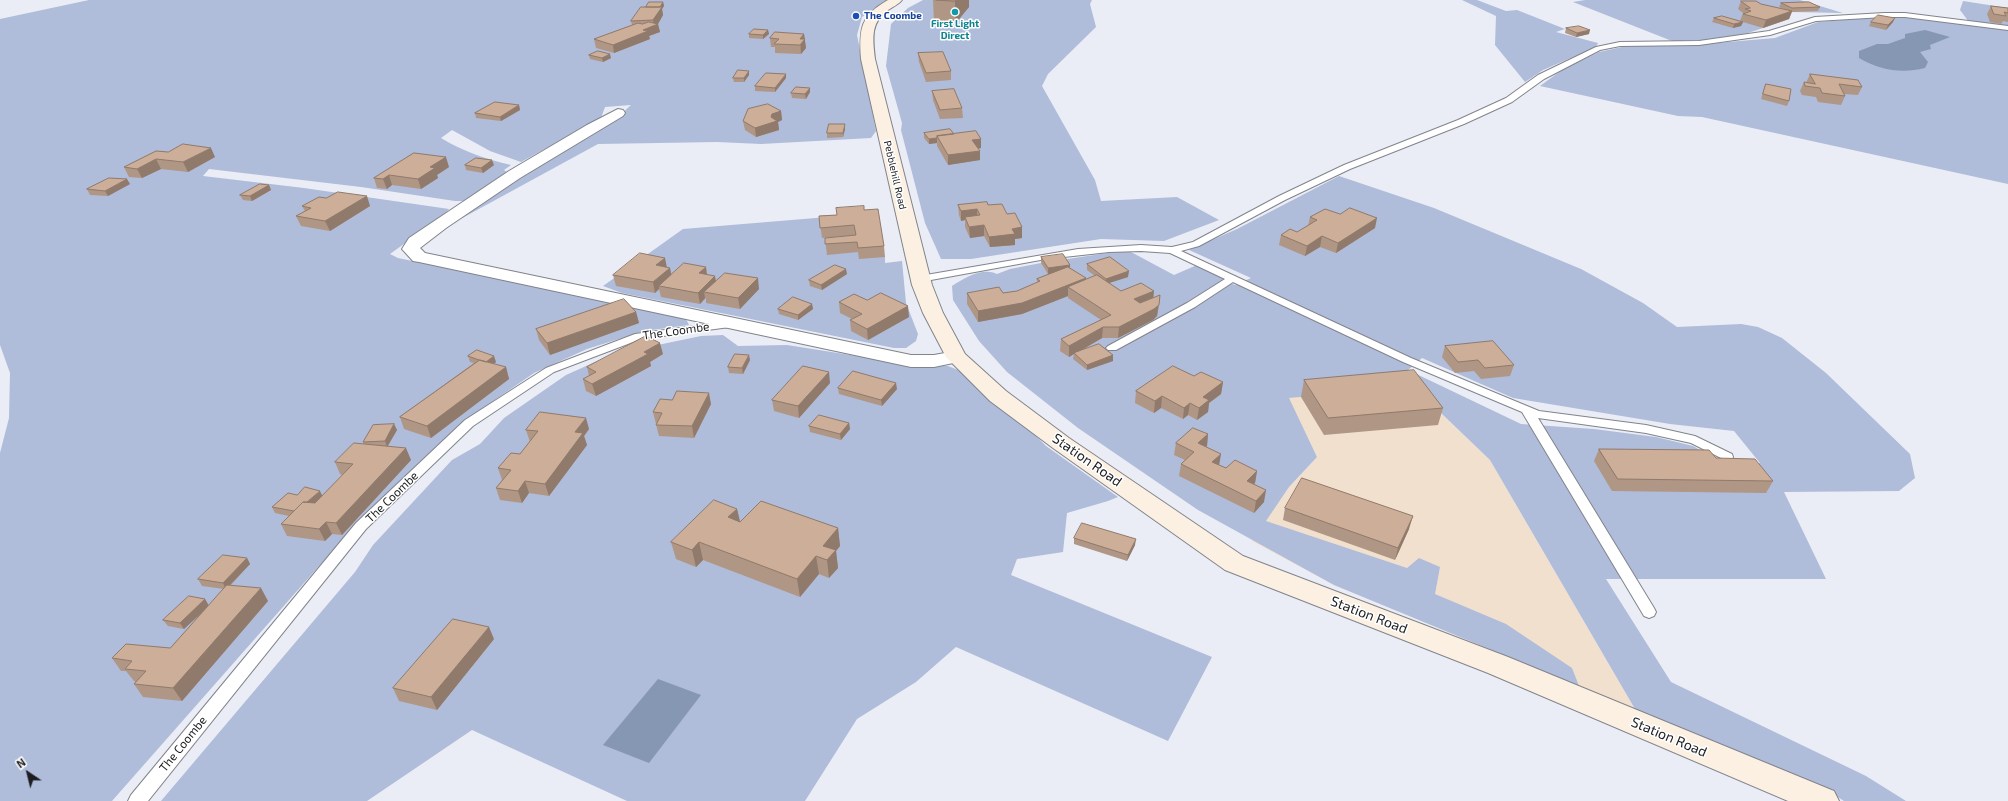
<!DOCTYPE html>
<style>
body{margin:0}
#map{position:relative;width:2008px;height:801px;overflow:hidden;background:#eaedf5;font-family:"Exo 2",sans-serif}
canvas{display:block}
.north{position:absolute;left:8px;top:753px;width:40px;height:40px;-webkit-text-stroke:3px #fff;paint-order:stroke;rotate:325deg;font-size:11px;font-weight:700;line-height:16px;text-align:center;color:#1b1d20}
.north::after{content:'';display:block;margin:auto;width:14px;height:18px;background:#1b1d20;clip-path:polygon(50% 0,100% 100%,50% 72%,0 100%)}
</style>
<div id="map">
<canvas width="2008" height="801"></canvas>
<div class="north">N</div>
</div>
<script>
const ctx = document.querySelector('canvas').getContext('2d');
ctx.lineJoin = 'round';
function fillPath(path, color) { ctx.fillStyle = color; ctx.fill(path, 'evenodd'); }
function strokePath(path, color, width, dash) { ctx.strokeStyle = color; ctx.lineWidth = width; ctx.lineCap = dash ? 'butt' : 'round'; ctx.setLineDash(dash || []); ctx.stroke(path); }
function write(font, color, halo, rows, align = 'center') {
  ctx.font = font + ' "Exo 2",sans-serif'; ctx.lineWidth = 3; ctx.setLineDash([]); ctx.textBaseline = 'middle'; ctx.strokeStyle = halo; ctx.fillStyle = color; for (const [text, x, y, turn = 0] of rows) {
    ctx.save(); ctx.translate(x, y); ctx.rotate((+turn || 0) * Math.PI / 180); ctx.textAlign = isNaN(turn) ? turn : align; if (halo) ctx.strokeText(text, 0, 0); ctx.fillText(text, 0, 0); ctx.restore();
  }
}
const industrial = new Path2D(`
 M1410 387 1415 388 1490 460 1635 709 1334 585 1252 541 1289 487 1317 457 1288 398Z`);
const green = new Path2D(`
 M89 0H887L862 17 857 35 876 131 871 138 761 144 717 142 598 144 455 222 533 167 616 119 631 105 605 107 601 118 521 162 490 151 452 130 441 138C464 152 486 159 511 165L504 170 509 174 466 201H455L361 187 209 169 203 176 304 188 449 209 444 215 390 254 398 258 685 317 689 325 644 331 587 349 534 373 470 417 428 455 319 566 112 801H0V453L9 418 10 373 0 345V19Z
 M923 0H1092L1090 4 1096 27 1048 74 1042 86 1095 180 1101 201 1177 197 1219 220 1164 241 1101 239 971 259H941L925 223 901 130 902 123 886 66 891 24 908 8Z
 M1462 0H1477L1506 11 1517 10 1565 29 1556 32 1598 43 1596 47 1543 70 1525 82 1495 45 1496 16Z
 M1585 0H1800L1843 13 1790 12 1763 28 1745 34 1696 41H1672L1573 2Z
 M1963 1 2008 8V26L1969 22 1960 10Z
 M1878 17 1911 18 2008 30V184L1702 117 1678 116 1540 86 1562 70 1599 52 1631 45H1693L1775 38 1818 22Z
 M1339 176 1434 208 1581 269 1643 303 1677 327 1741 324 1758 327 1782 338 1826 373 1910 454 1915 478 1899 491 1784 492 1826 579H1606L1671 682 1866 776 1906 801H1844L1833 794 1635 709 1490 460 1415 388 1410 387 1289 398 1317 457 1289 487 1266 521 1407 568 1419 558 1440 567 1435 594 1506 624 1572 668 1579 686 1334 585 1198 510 1078 428 1007 372 979 341 953 300 952 286C964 278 983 267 997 274L1010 269 1041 263 1114 252H1131L1174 275 1197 265 1235 285 1251 278 1189 250 1237 229ZM1422 358 1513 398 1670 424 1734 431 1760 463 1726 465 1693 446 1656 437 1594 429 1521 424 1408 370Z
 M864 214 885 257V263L902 261 906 303 918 334 916 341 906 348H894L622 293 603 286 683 229Z
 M723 335 738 346 787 345 914 365 948 366 963 372 980 392 1018 418 1046 446 1118 497 1108 501 1067 513 1063 552 1017 559 1011 575 1212 657 1168 741 956 647 916 682 857 719 805 801H627L472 730 367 801H161L355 572 373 545 452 460 480 444 504 418 566 375 595 362 648 347 701 336Z`);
const water = new Path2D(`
 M1925 30 1950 37 1930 45 1931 49 1920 52 1928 62 1925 68C1901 74 1880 70 1859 58V51L1877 44H1888L1905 38V34Z
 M658 679 701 695 649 763 603 745Z`);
const service = new Path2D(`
 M1884 13H1905L2008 26V30L1905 17H1884L1816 21 1770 35 1699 45 1620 46 1600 50 1544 79 1512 102 1464 124 1350 169 1285 200 1199 246 1181 251 1411 358 1539 411 1646 425 1695 436 1732 454 1733 457 1732 460 1727 461 1691 443 1646 433 1538 418 1654 608 1656 612 1654 616 1649 618 1644 616 1522 412 1403 362 1233 282 1195 307 1116 350H1108L1106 348 1108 346 1187 303 1225 279 1170 253 1141 251 1109 252 1046 259 920 282 915 279 920 276 1078 249 1141 245 1172 247 1193 242 1279 196 1344 165 1458 120 1506 98 1538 75 1596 47 1620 42 1699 41 1769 31 1815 17Z
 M733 321 738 324 737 326 641 339 554 372 473 426 366 529 148 801H128L131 795 356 523 465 420 546 368 635 334Z`);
const minor = new Path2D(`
 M618 109 623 110 625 113 623 116 520 178 446 228 420 248 425 253 911 355H934L956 351 963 353 966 357 963 361 934 367H911L419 262 413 261 402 249 409 238 509 171 587 125Z`);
const secondary = new Path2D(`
 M888 0H902C898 5 892 7 887 11 870 23 873 40 875 59L932 285 943 313 965 354 1006 391 1069 438 1243 556 1508 657 1834 791 1839 801H1788L1488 673 1225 570 1053 448 990 401 946 357 923 313 912 285 861 59C859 29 860 16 888 0Z`);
const wall = new Path2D(`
 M933 0H969V7L955 24 934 22Z
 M1741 1 1761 4 1786 10 1779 7 1781 3 1820 7 1818 11 1792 12 1789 19 1763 28 1743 22 1741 26 1733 28 1712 22 1714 18 1740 21 1743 13 1738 9Z
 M663 2 664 6 662 9 663 15 658 24 660 32 649 36 650 39 614 53 596 48 594 39 632 25 631 21 646 7Z
 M1991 6 2008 8V22L2003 21 2001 24 1990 22 1987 14Z
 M1871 22H1893L1886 30 1869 26Z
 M1566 28 1589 34 1576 37 1565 33Z
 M768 30 769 34 763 39 749 38V34Z
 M804 34 806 48 801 54 775 53V47H771L770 38Z
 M918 53 951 71V80L926 82 919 62Z
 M589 55 611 58 603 62 590 59Z
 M1810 74 1862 87 1858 95 1844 94 1845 96 1841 105 1818 102 1816 97 1802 95 1800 91 1804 82 1806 83Z
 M749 75 744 82H734L733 78Z
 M786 78 775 92 755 91V86Z
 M1766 84 1789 101 1787 106 1761 99 1764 89Z
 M932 91 962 108 963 118 940 119 933 100Z
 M810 92 806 99 792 98 791 93Z
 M519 105 520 110 501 121 476 118 475 113Z
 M781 111 782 120 778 122 779 130 756 137 745 130 743 121Z
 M845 129 843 137 827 138V133Z
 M924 133 954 134 981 148 978 149 980 151V160L948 165 937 146V143L929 144 924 138Z
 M156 151 215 157 188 172 161 169 142 178 129 177 124 167Z
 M414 153 449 167 437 175 438 178 421 189 392 185 387 189 377 188 374 178Z
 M465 165H494L483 173 466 170Z
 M130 184 108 196 90 195 87 189Z
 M269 185 271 190 252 201 243 200 240 195Z
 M326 198 370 206 330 231 301 226 296 216 305 211 302 206Z
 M958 205H988L1007 214 1022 227V238L1015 239V245L990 247 984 236 970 238 965 227V220L961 221 959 215Z
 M864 210 884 246 885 257 859 259 858 252 827 255 825 238 855 235 822 238 819 216 836 215Z
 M1310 217 1375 228 1336 253 1320 247 1305 256 1279 245 1281 235 1297 232 1308 226Z
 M1041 257 1070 265V268L1086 278V280L1095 276 1087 270V264L1128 277 1109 283 1121 291 1153 298 1159 306 1157 316 1153 320 1118 338H1102L1080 351 1113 361 1087 370 1073 359 1074 354 1069 357 1060 351 1061 339 1101 320 1068 298V296L1022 314 978 322 967 304V293H1003L1017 291 1037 283V279L1052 273 1048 274 1041 263Z
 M667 267 670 268 671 275 706 267 707 275 716 281 759 289 740 309 706 303V298L700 304 661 297 659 289 655 293 616 286 613 275Z
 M847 274 822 290 810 286 809 280Z
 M867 300 909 317 868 340 851 331 850 320 852 319 840 313 839 302Z
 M812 304 813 309 798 320 779 314 778 309Z
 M636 312 639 323 550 355 539 340 536 329Z
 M1445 346 1514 365 1510 376 1481 379 1474 371 1455 373 1442 357Z
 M663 354 650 362 651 366 596 396 586 391 583 379 589 376 587 367Z
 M468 356 496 362 494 364 506 367 509 379 431 438 404 429 400 417 474 363 470 362Z
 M750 360 743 374 729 373 728 367Z
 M1194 376 1223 382 1221 394 1209 403 1208 412 1197 420 1188 415 1183 419 1161 408 1154 413 1135 403 1136 391Z
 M1304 380 1443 408 1438 425 1324 435 1301 397Z
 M830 383 799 418 774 411 772 400Z
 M838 388 897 389 882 406 839 394Z
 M711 404 694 438 659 436 653 412Z
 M849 423 850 429 841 440 810 432 809 426Z
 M394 424 397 430 388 446 411 460 342 535 332 534 325 541 287 536 281 524 289 516 275 513 272 507 297 495 322 496 343 475 340 474 335 462 364 444 363 442Z
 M589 429 584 436 587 445 549 496 529 493 522 503 500 500 496 488 502 480 498 468 520 454 530 442 526 430Z
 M1208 434 1207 446 1206 447 1219 465 1226 468 1257 471 1255 483 1253 484 1264 502 1254 513 1179 476 1181 464 1185 460 1174 455 1176 443Z
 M1599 449 1716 458 1773 481 1766 493 1612 491 1594 461Z
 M1285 508 1409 529 1395 560 1283 520Z
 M737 509 740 522 838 528 840 546 836 551 838 568 829 578 819 574 800 597 703 560 696 567 676 559 671 542Z
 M1074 538 1135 545 1127 561 1074 544Z
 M247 558 250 564 230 586 268 601 182 701 143 697 134 684 136 682 134 681 126 671H121L112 658 170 648 224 589 202 586 198 579Z
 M205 599 209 606 184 629 168 626 163 620Z
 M494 639 437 710 399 701 393 688Z`);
const shadedWall = new Path2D(`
 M956 0H969V7L955 24V1Z
 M663 2 664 6 662 9 663 15 658 24 660 32 649 36 650 39 614 53 613 45 643 30 654 25 653 20Z
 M1792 11 1789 19 1763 28 1766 20Z
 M1895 18 1893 22 1886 30 1888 25Z
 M1743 22 1741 26 1733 28 1734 24Z
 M768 30 769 34 763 39V35Z
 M1590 30 1589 34 1576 37 1577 33Z
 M804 34 806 48 801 54 800 39Z
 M610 54 611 58 603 62 602 58Z
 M749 71V75L744 82V78Z
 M786 74V78L775 92V88Z
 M810 88V92L806 99 805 94Z
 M519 105 520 110 501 121 500 117Z
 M781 111 782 120 778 122 779 130 756 137 755 128 771 117 772 114Z
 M845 124V129L843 137V133Z
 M937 138V143L929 144V139Z
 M981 139V148L973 149 972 140Z
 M211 148 215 157 188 172 183 162Z
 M980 151V160L948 165V155Z
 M446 157 449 167 437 175 438 178 421 189 418 179 430 167Z
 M156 159 161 169 142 178 137 169Z
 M492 160 494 165 483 173 481 168Z
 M389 175 392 185 387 189 383 179Z
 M127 179 130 184 108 196 105 191Z
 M269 185 271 190 252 201 250 196Z
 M367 196 370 206 330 231 325 221Z
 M977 209V219L965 217V220L961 221V211Z
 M1377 218 1375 228 1336 253 1338 243Z
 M984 225V236L970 238 969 227Z
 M1022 227V238L1015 239V245L990 247 989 237 1012 229Z
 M1322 236 1320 247 1305 256 1307 246Z
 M665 258 667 268 656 265Z
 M1070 265V270L1048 274V268Z
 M706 267 707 277 699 273Z
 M670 268 672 278 659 286V289L655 293 653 282Z
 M846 269 847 274 822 290 821 285Z
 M1129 271 1128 277 1106 284V279Z
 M715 276 717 287 704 292 705 298 700 304 698 293Z
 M758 278 759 289 740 309 738 298Z
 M1086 278 1085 289 1068 287V296L1022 314 978 322V311Z
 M1154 291 1153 302 1133 310 1134 299Z
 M1160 295 1157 316 1153 320 1118 338 1119 327Z
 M812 304 813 309 798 320V315Z
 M908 306 909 317 868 340 867 329Z
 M636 312 639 323 550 355 547 343Z
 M1103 327 1102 338 1075 354 1074 353V354L1069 357V346Z
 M660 343 663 354 650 362 651 366 596 396 592 384 644 352Z
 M749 355 750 360 743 374 742 368Z
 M1113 355V361L1087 370V365Z
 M494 356 496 362 487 368 485 362Z
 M506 367 509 379 431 438 427 426Z
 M829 372 830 383 799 418 798 406Z
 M1223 382 1221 394 1209 403 1208 412 1197 420 1199 408 1203 397Z
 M896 383 897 389 882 406 881 400Z
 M709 393 711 404 694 438 692 426Z
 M1162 396 1161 408 1154 413 1155 401Z
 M1190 403 1188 415 1183 419 1184 408Z
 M586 418 589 429 584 436 587 445 549 496 545 484 575 432Z
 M849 423 850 429 841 440 840 434Z
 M394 424 397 430 387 447 385 441Z
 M1208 434 1207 446 1197 455 1198 443Z
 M406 448 411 460 342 535 336 523Z
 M1221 454 1219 466 1212 462Z
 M1257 471 1255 483 1244 493 1247 481Z
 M525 481 529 493 522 503 518 491Z
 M1266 490 1264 502 1254 513 1256 501Z
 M320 491 323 497 299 518 296 512Z
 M737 509 741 526 728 517Z
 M1413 516 1409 529 1395 560 1398 548Z
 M326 522 332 534 325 541 319 529Z
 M838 528 840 546 836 551 838 568 829 578 827 560 823 546Z
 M1136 539 1135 545 1127 561 1128 555Z
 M699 542 703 560 696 567 692 550Z
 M816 556 819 574 800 597 797 579Z
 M247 558 250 564 226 589 223 583Z
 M261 588 268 601 182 701 173 688Z
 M205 599 209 606 184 629 180 623Z
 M489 627 494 639 437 710 431 697Z`);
const building = new Path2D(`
 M936 0H956L955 1Z
 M1741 1H1756L1761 4 1792 11 1766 20 1743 14 1751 11 1745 9 1750 8Z
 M649 2H663L660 7H646Z
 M1809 2 1820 7 1792 8 1781 3Z
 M1991 6 2008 8V13L2004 12 2006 16 1994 14Z
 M641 7H662L653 20 631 21Z
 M1878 15 1895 18 1888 25 1871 22Z
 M1722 16 1743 22 1734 24 1714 18Z
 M649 22 658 24 643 30 648 31 613 45 594 39 638 23 642 24Z
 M1579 26 1590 30 1577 33 1566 28Z
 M754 29 768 30 763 35 749 34Z
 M775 32 804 34 800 39H805L800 45 774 44 779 39 770 38Z
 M598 51 610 54 602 58 589 55Z
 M943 52 951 71 926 73 918 53Z
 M738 70 749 71 744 78H733Z
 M766 73 786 74 775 88 755 86Z
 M1810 74 1858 80 1862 87 1839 84 1845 96 1822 93 1820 88 1805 86 1804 82 1815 84Z
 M1766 84 1791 89 1789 101 1763 94Z
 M796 87 810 88 805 94 791 93Z
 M954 89 962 108 940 110 932 91Z
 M495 102 519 105 500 117 475 113Z
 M768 104 781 111 772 114 771 117 777 121 755 128 743 121 748 109Z
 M829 124H845L843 133H827Z
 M950 129 954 134 937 136V138L929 139 924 133Z
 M976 131 981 139 972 140 980 151 948 155 937 136Z
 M183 144 211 148 183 162 156 159 137 169 124 167 156 151 168 152Z
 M414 153 446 157 430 167 435 168 418 179 389 175 383 179 374 178Z
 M476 158 492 160 481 168 465 165Z
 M109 178 127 179 105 191 87 189Z
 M260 184 269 185 250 196 240 195Z
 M338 192 367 196 325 221 296 216 311 208 302 206 319 197 326 198Z
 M987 202 988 205 1002 204 1007 214 1015 213 1022 227 1012 229 1015 234 989 237 984 225 969 227 965 217 980 215 977 209 961 211 958 205Z
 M864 206V210L878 209 884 246 858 248 857 242 825 244V238L856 235 854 225 820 228 819 216 837 215 836 208Z
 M1350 208 1377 218 1338 243 1322 236 1307 246 1281 235 1290 229 1297 232 1317 220 1310 217 1325 209 1340 214Z
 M640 253 665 258 656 265 670 268 653 282 613 275Z
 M1063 254 1070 265 1048 268 1041 257Z
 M1110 257 1129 271 1106 279 1087 264Z
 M684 263 706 267 699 273 715 276 698 293 659 286Z
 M835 265 846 269 821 285 809 280Z
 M1068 267 1086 278 1022 303 978 311 967 293 999 287 1003 293 1017 291 1040 281 1037 279Z
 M725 273 758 278 738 298 704 292Z
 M1097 275 1121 291 1141 283 1154 291 1134 299 1140 303 1160 295 1159 305 1154 309 1119 327H1103L1069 346 1061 339 1111 315 1068 287Z
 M881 293 908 306 867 329 850 320 862 314 839 302 854 294 867 300Z
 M793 297 812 304 798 315 778 309Z
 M624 299 636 312 547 343 536 329Z
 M646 336 660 343 644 352 648 354 592 384 583 379 596 372 587 367Z
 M1493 341 1514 365 1485 368 1478 360 1458 362 1445 346Z
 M1099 344 1113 355 1087 365 1074 353Z
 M477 350 494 356 486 362 479 360 468 356Z
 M735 354 749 355 742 368 728 367Z
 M480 360 506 367 427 426 400 417Z
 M803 366 829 372 798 406 772 400Z
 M1173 366 1194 376 1201 372 1223 382 1203 397 1209 400 1199 408 1190 403 1184 408 1162 396 1155 401 1136 391Z
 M1414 370 1443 408 1328 418 1304 380Z
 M853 371 896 383 881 400 838 388Z
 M677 391 709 393 692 426 656 425 662 413 653 412 660 399 672 400Z
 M540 412 586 418 575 432 583 433 545 484 525 481 518 491 496 488 511 470 498 468 511 453 520 454 538 431 526 430Z
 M819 415 849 423 840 434 809 426Z
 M394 424 385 441 363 442 373 425Z
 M1193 428 1208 434 1198 443 1221 454 1212 462 1226 468 1235 460 1257 471 1247 481 1266 490 1256 501 1181 464 1194 452 1176 443Z
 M354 443 406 448 336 523 326 522 319 529 281 524 303 502 315 503 353 464 335 462Z
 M1599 449 1709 450 1716 458 1755 459 1773 481 1618 479Z
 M1302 478 1413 516 1398 548 1285 508Z
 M305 487 320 491 307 502H303L294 511 272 507 288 493 297 495Z
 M714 500 737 509 728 517 740 522 761 501 838 528 823 546 836 550 827 560 816 556 797 579 699 542 692 550 671 542Z
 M1082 523 1136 539 1128 555 1074 538Z
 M223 555 247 558 223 583 198 579Z
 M227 585 261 588 173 688 134 684 146 671 125 669 132 661 112 658 126 644 170 648Z
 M189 596 205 599 180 623 163 620Z
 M453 619 489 627 431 697 393 688Z`);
const markers = [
 [955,12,4,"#0f9aa8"],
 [856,16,4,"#1a4fb4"]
];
const farTransitnames = [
 ["The Coombe",864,16]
];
const farCulturenames = [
 ["First Light",955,24],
 ["Direct",955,36]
];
const farStreetnames = [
 ["Pebblehill Road",895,175,77]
];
const streetNames = [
 ["The Coombe",676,331,-8],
 ["The Coombe",392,497,-44],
 ["The Coombe",183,744,-51]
];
const nearStreetnames = [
 ["Station Road",1087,460,35],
 ["Station Road",1369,615,21],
 ["Station Road",1669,737,23]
];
fillPath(industrial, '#f2e0cf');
fillPath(green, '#afbcda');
fillPath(water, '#8697b3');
strokePath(service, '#81848b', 2);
strokePath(minor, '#81848b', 2);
strokePath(secondary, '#81848b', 2);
fillPath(service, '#fff');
fillPath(minor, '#fff');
fillPath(secondary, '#fcf0e3');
fillPath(wall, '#b09684');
fillPath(shadedWall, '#907a6b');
fillPath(building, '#cdae99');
strokePath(building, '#907a6b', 1);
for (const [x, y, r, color] of markers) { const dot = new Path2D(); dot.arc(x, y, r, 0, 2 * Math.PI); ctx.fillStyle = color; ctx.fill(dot); strokePath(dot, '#fff', 1.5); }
write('bold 10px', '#164399', '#fff', farTransitnames, 'left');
write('bold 10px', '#0d838f', '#fff', farCulturenames);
write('10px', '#1b1d20', '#fff', farStreetnames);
write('12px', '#1b1d20', '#fff', streetNames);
write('14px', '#1b1d20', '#fff', nearStreetnames);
</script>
